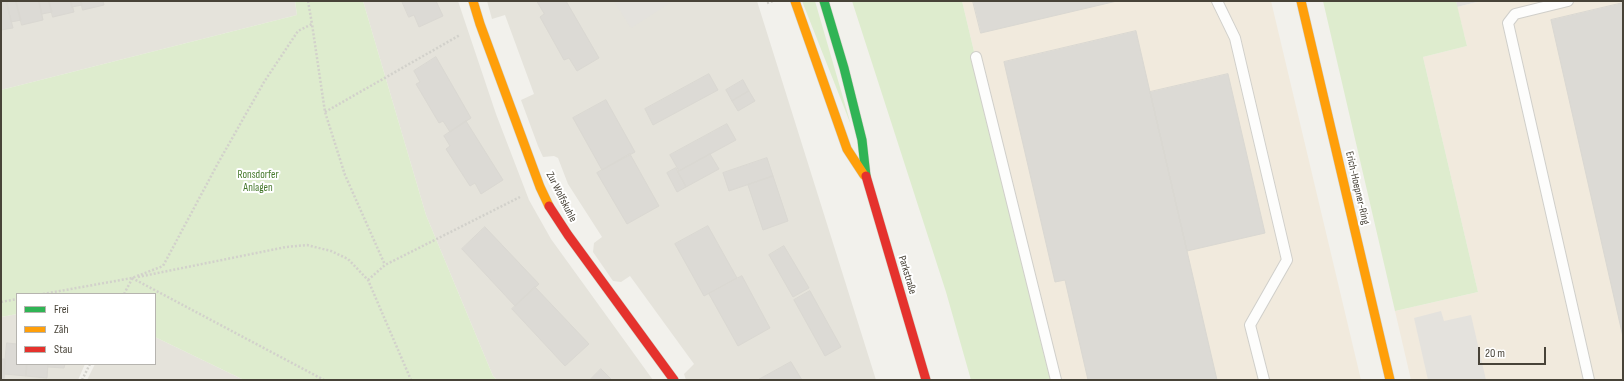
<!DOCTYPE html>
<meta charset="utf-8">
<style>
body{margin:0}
#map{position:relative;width:1624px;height:381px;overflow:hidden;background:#f2f1ec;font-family:"Sofia Sans Condensed",sans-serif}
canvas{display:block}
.frame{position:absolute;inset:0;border:2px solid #484338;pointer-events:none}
.legend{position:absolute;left:16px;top:293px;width:140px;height:72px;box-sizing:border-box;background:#fff;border:1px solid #b6b4af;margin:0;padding:5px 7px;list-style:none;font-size:12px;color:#484338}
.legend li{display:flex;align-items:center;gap:8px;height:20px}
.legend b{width:20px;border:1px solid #b6b4af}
.scale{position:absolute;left:1478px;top:347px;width:68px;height:18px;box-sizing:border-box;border:2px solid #484338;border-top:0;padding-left:5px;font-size:12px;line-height:14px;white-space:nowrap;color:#484338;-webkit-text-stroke:3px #fff;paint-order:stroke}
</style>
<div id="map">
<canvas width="1624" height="381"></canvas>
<div class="frame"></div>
<ul class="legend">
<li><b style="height:5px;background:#30b455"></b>Frei</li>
<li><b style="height:5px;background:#ff9f0a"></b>Zäh</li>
<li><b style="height:5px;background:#e5322d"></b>Stau</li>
</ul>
<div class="scale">20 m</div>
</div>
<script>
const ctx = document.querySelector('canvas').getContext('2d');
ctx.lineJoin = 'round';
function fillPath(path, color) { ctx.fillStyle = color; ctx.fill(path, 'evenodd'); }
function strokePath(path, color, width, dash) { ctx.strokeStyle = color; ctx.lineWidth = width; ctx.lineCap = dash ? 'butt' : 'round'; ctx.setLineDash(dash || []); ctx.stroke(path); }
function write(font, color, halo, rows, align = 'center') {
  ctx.font = font + ' "Sofia Sans Condensed",sans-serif'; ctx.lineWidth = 4; ctx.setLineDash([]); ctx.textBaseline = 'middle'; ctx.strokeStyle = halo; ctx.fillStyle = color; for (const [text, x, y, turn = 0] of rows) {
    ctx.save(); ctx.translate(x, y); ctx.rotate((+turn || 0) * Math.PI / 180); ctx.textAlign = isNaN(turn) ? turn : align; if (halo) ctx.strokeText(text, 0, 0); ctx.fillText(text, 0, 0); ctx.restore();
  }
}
const residential = new Path2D(`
 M1 1H295L297 15 1 90Z
 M363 1H458L496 114 529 200 551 239 653 380H497L493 376 426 215Z
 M487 1H757L876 380H686L684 374 694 364 630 276 621 282 613 281 593 252 594 243 602 237 568 184 558 158 554 156 543 157 538 146 521 100 534 94 505 15 492 19Z
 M17 314V364H85L78 380H1V317Z
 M155 337 244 380H87L95 364H155Z`);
const commercial = new Path2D(`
 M962 1H1271L1361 380H1052Z
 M1481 1H1623V380H1411L1395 311 1478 292 1423 57 1467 46 1457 7Z`);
const industrial = new Path2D(`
 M1456 1H1481L1457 7Z`);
const green = new Path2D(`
 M295 1H363L426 215 493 376 497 380H244L155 337V294H17V314L1 317V90L297 15Z
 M802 1H815L851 125Z
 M852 1H962L1052 380H971L946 292Z
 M1323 1H1456L1467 46 1423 57 1478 292 1395 311Z`);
const parking = new Path2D(`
 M614 1H673L631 28Z
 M1441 311 1444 321 1471 315 1486 380H1428L1414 318Z`);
const building = new Path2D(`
 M1 1H6L13 28 1 30Z
 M16 1 21 20 11 22 7 3Z
 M16 1H39L43 20 22 25Z
 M39 1H49L52 12 42 14Z
 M49 1H71L74 12 53 17Z
 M71 1H81L82 5 72 7Z
 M81 1H103L104 5 83 10Z
 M402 1H436L443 16 419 27 414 15 409 17Z
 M537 1H566L599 58 577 71 569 58 564 60 540 17 544 14Z
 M973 1H1117L981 33Z
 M1623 3V337L1551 20Z
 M1136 31 1150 92 1217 380H1088L1065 280 1055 282 1004 62Z
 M436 57 471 118 450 132 443 121 439 123 416 84 420 82 414 71Z
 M709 74 718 90 653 125 645 109Z
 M1228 74 1265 233 1187 251 1150 92Z
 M743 80 749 91 732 101 726 90Z
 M749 91 755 101 738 111 732 101Z
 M606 100 635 152 602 170 573 118Z
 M466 121 503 180 481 194 475 183 470 186 446 149 450 146 444 136Z
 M727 124 736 140 679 171 670 155Z
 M630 154 659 206 627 224 597 173Z
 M710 154 719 169 686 187 678 172Z
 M767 158 773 176 729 191 723 173Z
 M676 168 686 187 677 192 667 173Z
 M773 176 788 221 763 230 748 185Z
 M708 226 737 278 704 296 675 244Z
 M485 227 539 284 515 306 462 249Z
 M784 246 809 288 793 297 769 255Z
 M742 276 770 328 738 346 709 294Z
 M535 287 589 344 565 366 512 309Z
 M810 291 841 347 825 356 794 300Z
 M7 343 17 344V364H27L26 376 4 374Z
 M1 359H5L4 380H1Z
 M791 362 802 380H758Z
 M27 364H48L47 378 26 376Z
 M48 364H65L64 368 48 367Z
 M601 369 612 380H590Z`);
const path = new Path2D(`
 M308 1 312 24
 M767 3 773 1
 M325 112 460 35
 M138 277 286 247 307 245 331 251 348 259 368 280 411 380
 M132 278 324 380
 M368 280 385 265 520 197
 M43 294 132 278 163 266 217 165 264 82 298 31 312 24 325 112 345 175 385 265
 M124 294 132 279
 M1 302 17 299
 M82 380 90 364`);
const lane = new Path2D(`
 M1217 1 1235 38 1287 260 1250 325 1264 380
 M1568 1 1515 14 1508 23 1589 380
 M976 57 1056 380`);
const fast = new Path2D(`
 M824 1 844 68 862 140 866 176`);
const slow = new Path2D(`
 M473 1 480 24 540 187 549 206
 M795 1 847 149 864 175
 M1301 1 1390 380`);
const jam = new Path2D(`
 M866 176 926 380
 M549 206 568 235 674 380`);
const parkNames = [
 ["Ronsdorfer",258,175],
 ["Anlagen",258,188]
];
const streetNames = [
 ["Erich-Hoepner-Ring",1357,188,77],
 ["Zur Wolfskuhle",561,197,63],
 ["Parkstraße",907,275,73]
];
fillPath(residential, '#e5e3db');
fillPath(commercial, '#f1eadd');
fillPath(industrial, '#e2e0db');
fillPath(green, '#deecce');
fillPath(parking, '#e4e2dd');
fillPath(building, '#dcdad5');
strokePath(building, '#dad8d2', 1);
strokePath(lane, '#d0cfca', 12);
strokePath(fast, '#d0cec3', 10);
strokePath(slow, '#d0cec3', 10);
strokePath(jam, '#d0cec3', 10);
strokePath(path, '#d2d1cb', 2.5, [2, 2]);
strokePath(lane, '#fdfdfc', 10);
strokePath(fast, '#30b455', 9);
strokePath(slow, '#ff9f0a', 9);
strokePath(jam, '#e5322d', 9);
write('11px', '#46792d', '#fff', parkNames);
write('11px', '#484338', '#fff', streetNames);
</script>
